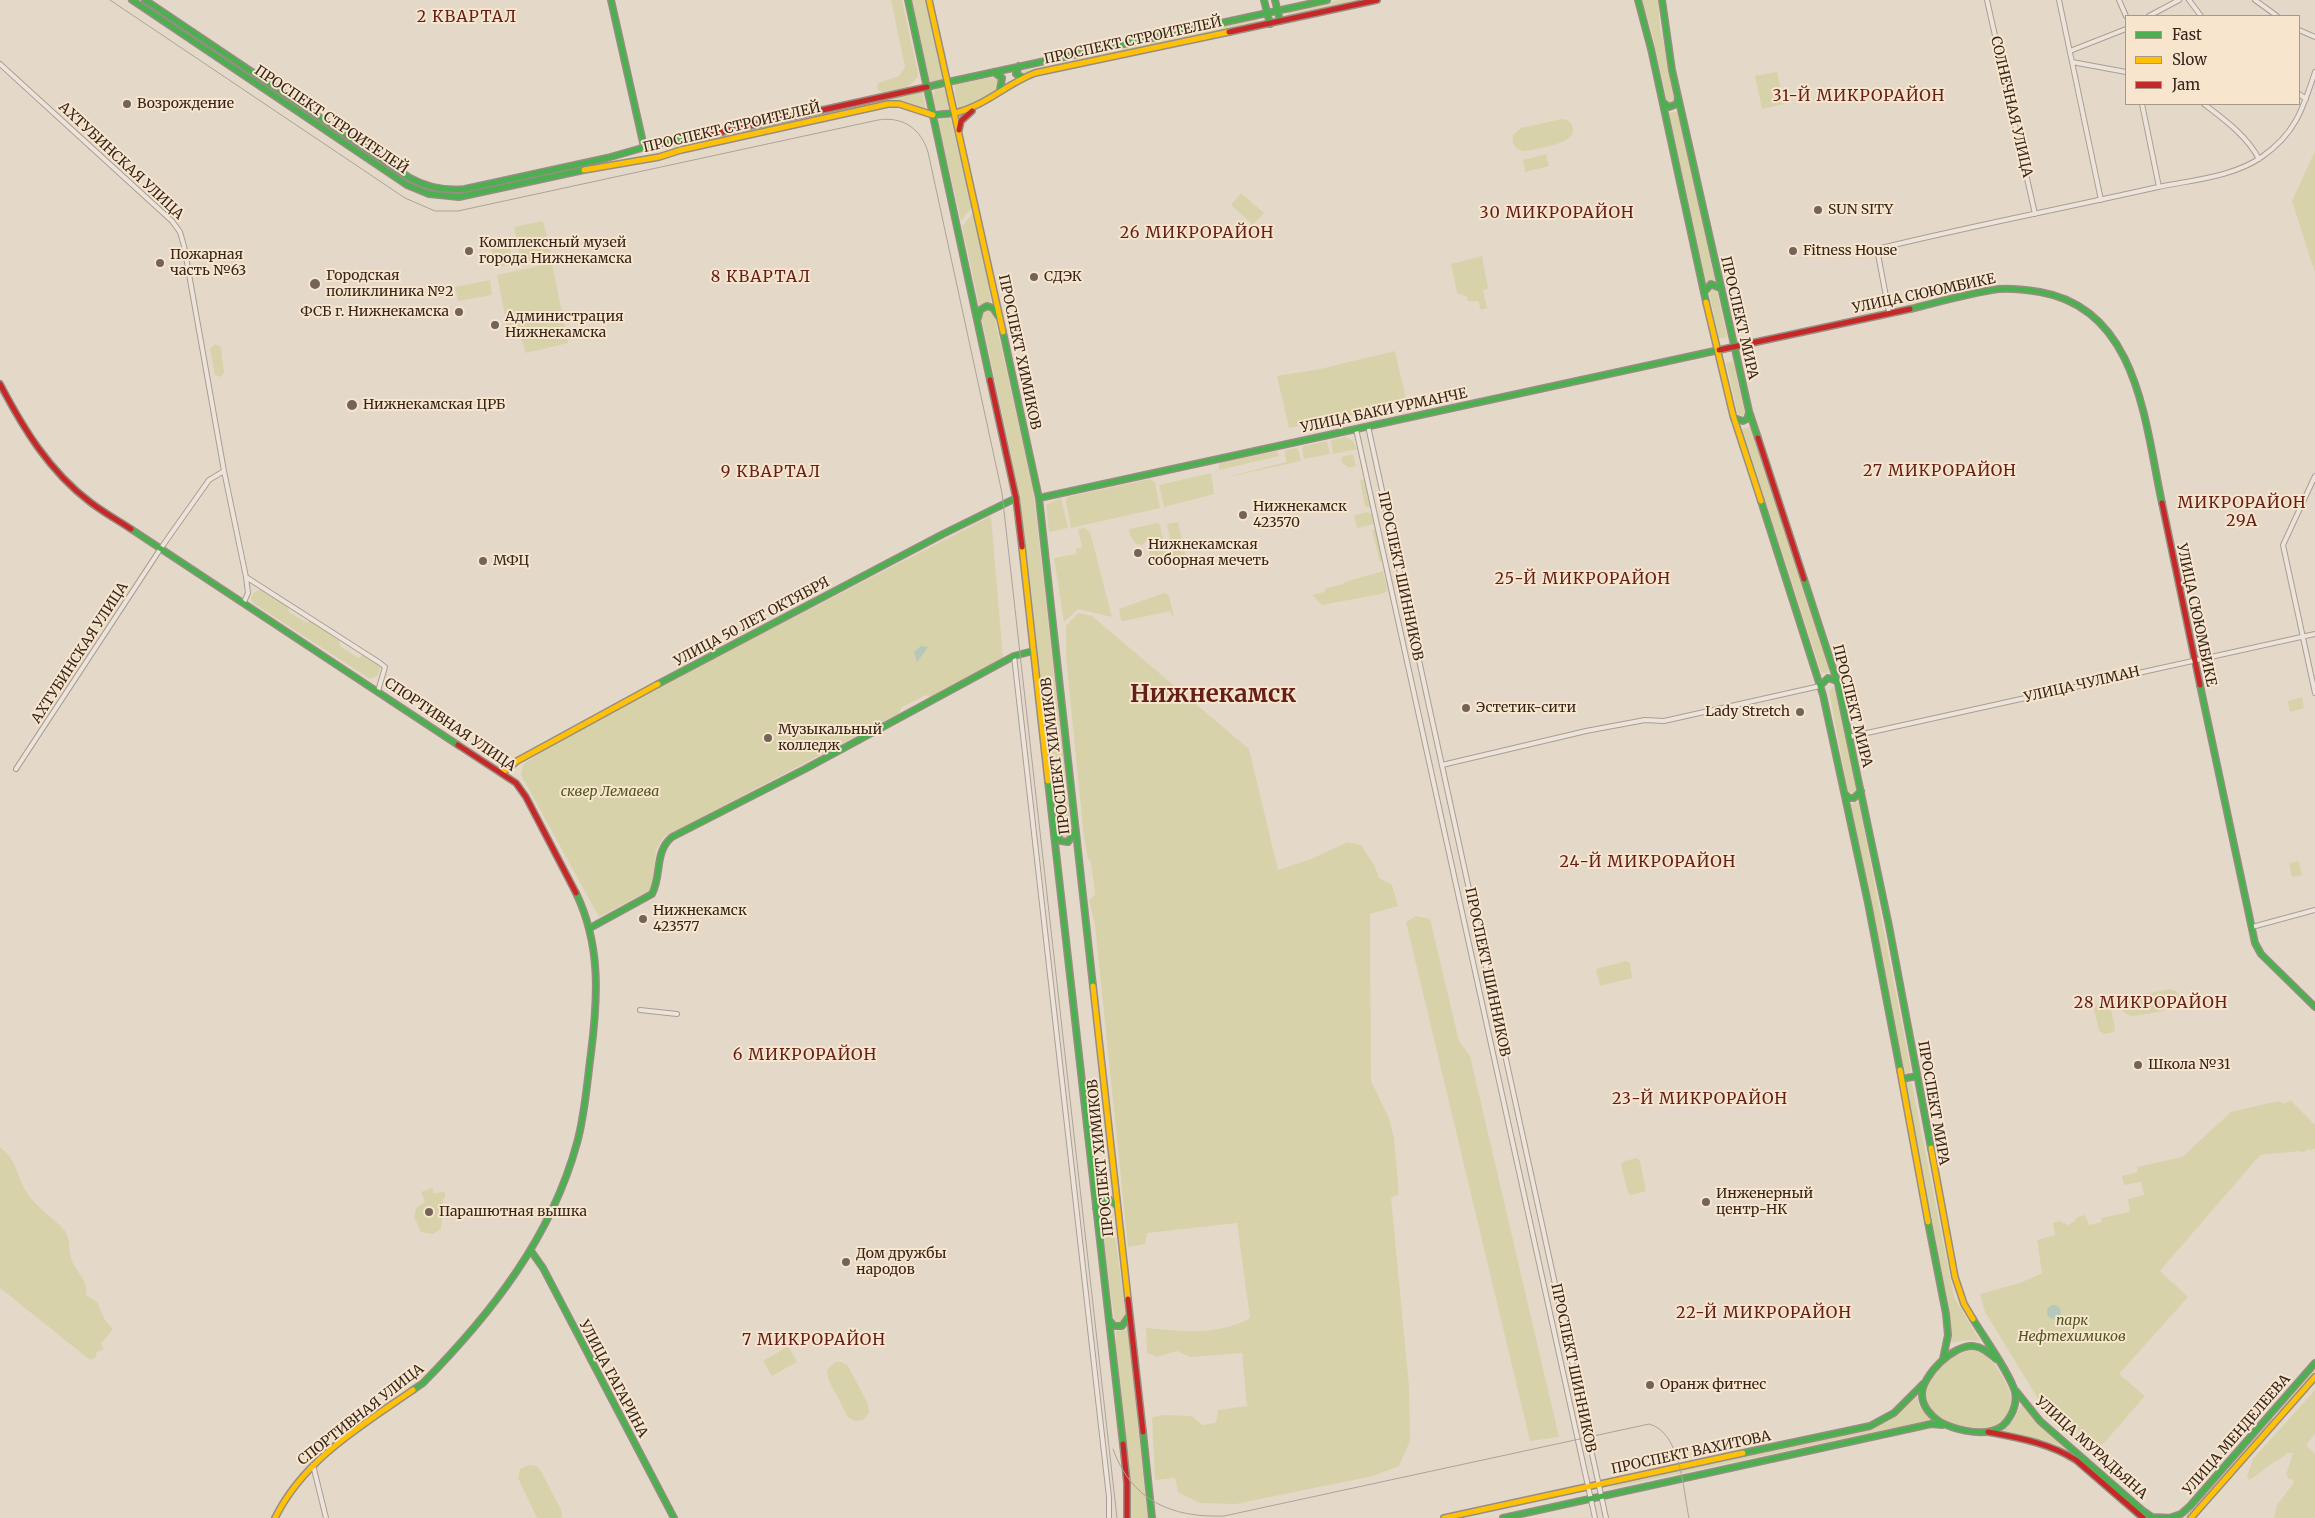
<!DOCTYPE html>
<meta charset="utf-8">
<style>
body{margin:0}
#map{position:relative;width:2315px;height:1518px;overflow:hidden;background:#e4d9c9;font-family:Merriweather,serif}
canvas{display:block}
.legend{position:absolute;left:2125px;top:15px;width:175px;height:90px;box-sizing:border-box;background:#f7e5cd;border:1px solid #aa9886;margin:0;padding:6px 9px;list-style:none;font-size:15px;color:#37251b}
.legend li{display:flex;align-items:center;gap:10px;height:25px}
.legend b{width:25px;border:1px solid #aa9886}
</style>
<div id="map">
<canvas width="2315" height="1518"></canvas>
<ul class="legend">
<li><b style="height:6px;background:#4caf50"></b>Fast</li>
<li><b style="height:6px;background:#ffc107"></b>Slow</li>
<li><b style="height:6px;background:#c62828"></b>Jam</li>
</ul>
</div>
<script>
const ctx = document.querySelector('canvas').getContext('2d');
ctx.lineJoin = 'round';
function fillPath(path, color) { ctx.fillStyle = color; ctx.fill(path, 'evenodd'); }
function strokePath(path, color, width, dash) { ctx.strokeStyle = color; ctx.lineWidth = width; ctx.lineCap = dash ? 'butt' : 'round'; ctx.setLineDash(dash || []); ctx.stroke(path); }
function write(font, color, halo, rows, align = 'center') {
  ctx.font = font + ' Merriweather,serif'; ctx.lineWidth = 4; ctx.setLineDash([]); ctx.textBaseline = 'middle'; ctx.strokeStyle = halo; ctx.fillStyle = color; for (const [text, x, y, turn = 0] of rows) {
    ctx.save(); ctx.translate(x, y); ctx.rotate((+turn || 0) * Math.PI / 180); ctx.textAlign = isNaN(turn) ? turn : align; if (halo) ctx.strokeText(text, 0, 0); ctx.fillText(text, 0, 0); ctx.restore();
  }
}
const green = new Path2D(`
 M891 0H902L918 74C914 89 895 90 882 92L877 89 878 83 899 76 905 67Z
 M912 0H925L944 79 930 82Z
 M1340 0H1356L1288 15 1287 11Z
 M1641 0H1658L1660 27 1676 99 1672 104 1667 101 1651 29Z
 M1257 19 1258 21 1022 74 1020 72Z
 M1777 72 1784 104 1762 109 1755 76Z
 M993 77 997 79 999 84C993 99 973 106 958 110L954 85Z
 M941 88 946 90 949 103 948 109 944 111 936 109 933 96 935 90Z
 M922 92 926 110 899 101H888L675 148V145Z
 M1678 111 1715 280 1706 282 1669 113Z
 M950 117 972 207 961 221 938 120Z
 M1562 119C1567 119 1572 122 1573 128 1577 144 1536 149 1524 151 1515 150 1511 144 1513 135L1521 128Z
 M2315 151V273L2292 201Z
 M1546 154 1549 166 1525 172 1523 160Z
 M1241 193 1264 213 1253 225 1231 205Z
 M973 213 988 280 991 303 979 305 962 226Z
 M543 221 552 258 522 264 514 227Z
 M508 237 513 264 495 268 489 240Z
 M1482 256 1488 289 1483 290 1487 308 1481 310 1478 301H1468L1467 297 1457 293 1451 264Z
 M552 263 568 343 526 353 521 338 510 340 497 275Z
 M490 280 492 295 458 301 455 287Z
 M1711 288 1717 291 1727 337 1719 339 1709 292Z
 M987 309 992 311 994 315 1033 488 1072 833 1067 839 1060 836 1054 784 1049 761 1020 497 981 315 983 311Z
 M215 344 221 347 224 373 221 377 215 375 210 349Z
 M1395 351 1407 403 1289 428 1277 376 1320 369Z
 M1733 361 1745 413 1742 416 1738 414 1726 363Z
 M1750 427 1779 504 1829 669 1827 674 1821 672 1742 429Z
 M1346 437 1353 441 1357 449 1333 454 1331 440Z
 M1327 441 1330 454 1304 459 1302 448 1304 446Z
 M1295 448 1298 449 1301 461 1219 479 1286 462 1285 451Z
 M1277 451 1279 456 1219 470V463Z
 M1353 454 1356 466 1348 468 1346 465H1343L1341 457Z
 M1211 473 1214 494 1164 507 1159 485Z
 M1150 479 1155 482 1160 508 1071 528 1066 502 1067 497Z
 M1362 479 1364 480 1370 506 1368 508 1365 506 1360 481Z
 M1061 498 1068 528 1049 532 1046 505Z
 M1366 512 1372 514 1374 524 1357 528 1354 516Z
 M991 516 1003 658 930 697 926 695 902 707 898 714 664 837 656 850 652 889 599 917 521 775 523 764 594 720Z
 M1178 522 1187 562 1175 564 1167 524Z
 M1158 523 1160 525 1166 555 1157 564 1150 557 1149 550 1155 541 1150 537 1142 545 1136 544 1130 536 1129 529Z
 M1085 528 1090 532 1112 617 1078 609 1064 622 1054 558 1076 554V549L1082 547 1078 529Z
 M1375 529 1383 561 1380 562 1372 531Z
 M1383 571 1387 587 1386 592 1381 594 1322 605 1312 595 1324 592 1326 588 1344 584 1345 582Z
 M262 589 287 605 289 612 305 622 311 621 339 640 340 646 358 658 363 655 378 665 380 669 377 676 370 679 253 603 251 599 253 593Z
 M1164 593 1169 595 1174 618 1170 611 1124 621 1121 620 1119 609Z
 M1078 613 1092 616 1249 749 1278 870 1311 859 1348 842 1361 845 1374 865 1379 878 1392 885 1398 906 1370 914 1371 1081 1389 1118 1394 1138 1399 1194 1391 1198 1409 1386 1410 1441 1399 1466 1373 1476 1236 1504 1200 1503 1178 1492 1175 1478 1155 1480 1152 1417 1164 1415 1192 1416 1202 1425 1216 1423 1218 1410 1247 1406 1242 1353 1190 1357 1177 1351 1157 1357 1147 1353 1146 1328C1180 1331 1219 1336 1250 1318L1237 1223 1147 1233 1145 1244 1128 1247 1095 925 1089 900 1095 895 1091 862 1088 859 1084 838 1066 656V626Z
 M1833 687 1836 690 1856 789 1853 794 1848 791 1829 691Z
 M2302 697 2304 708 2290 712 2288 701Z
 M1855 801 1859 804 1911 1070 1908 1075 1904 1072 1851 805Z
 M2299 861 2302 875 2292 877 2289 863Z
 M1416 916 1430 919 1459 1041 1470 1056 1559 1437 1530 1441 1406 922Z
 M1626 961 1630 963 1632 978 1600 986 1596 969Z
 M2170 989C2174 990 2178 991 2179 996 2183 1011 2142 1015 2131 1016L2122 1011V1003L2129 997Z
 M2105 1003 2110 1006 2115 1027 2114 1032 2105 1034 2099 1031 2094 1009 2097 1005Z
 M1907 1081 1912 1084 1954 1297 1980 1341 1968 1340 1951 1343 1947 1298 1905 1085Z
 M2290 1100 2315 1125V1149L2306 1150 2303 1153 2300 1151 2260 1155 2160 1271 2188 1297 2119 1374 2145 1396 2104 1443 2098 1446 2040 1402 1985 1312 1980 1294 2020 1283 2042 1273 2037 1240 2055 1235 2053 1223 2059 1221 2068 1225 2075 1221 2077 1217 2085 1215 2089 1225 2102 1222 2101 1218 2130 1212 2128 1199 2144 1195 2141 1182 2124 1185 2122 1176 2138 1172 2137 1167 2182 1157 2231 1112 2278 1101 2285 1104Z
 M0 1147C18 1161 16 1175 27 1193 35 1206 54 1218 65 1231 71 1239 68 1251 72 1261 77 1273 89 1281 86 1295L97 1302 105 1320 113 1329 101 1344 104 1349 97 1352 95 1358 90 1360 0 1288Z
 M1637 1158 1640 1161 1646 1191 1631 1195 1628 1193 1621 1165 1624 1161Z
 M432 1188 434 1193 445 1192V1198L443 1199 441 1229 433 1234 421 1232 414 1217 416 1208 425 1202 421 1192Z
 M1105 1201 1111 1205C1115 1242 1122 1279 1126 1317L1125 1321 1121 1324 1116 1322 1114 1318 1100 1208Z
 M1128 1329 1146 1504 1148 1518H1131V1492L1116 1352V1331Z
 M787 1347 790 1349 797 1362 772 1376 763 1361Z
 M1963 1350C1984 1348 1992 1360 2002 1376 2015 1397 2016 1416 1991 1428 1960 1430 1903 1416 1934 1375 1943 1364 1950 1355 1963 1350Z
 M835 1362H842L848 1366 868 1404 869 1413 863 1420 854 1421 848 1417 828 1379 827 1370Z
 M2315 1367V1373L2282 1411H2279V1408Z
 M2315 1390V1434L2306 1445 2315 1454V1518H2274L2277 1505 2293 1484 2294 1480 2289 1479 2286 1475 2293 1453H2288C2282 1458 2278 1460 2271 1464 2264 1469 2257 1476 2249 1480L2247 1476 2253 1459Z
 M1917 1396 1919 1405 1930 1420 1607 1489 1617 1485 1871 1428 1890 1421Z
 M2023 1404 2038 1422 2066 1449 2043 1440 2005 1432 2004 1429 2015 1418 2021 1405Z
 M2270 1418H2273V1421L2186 1518 2184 1516Z
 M529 1465 536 1466 541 1471 561 1510 562 1518H537L518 1478 520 1469Z`);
const water = new Path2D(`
 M921 646 928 647 917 662 914 652Z
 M2047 1312a7 7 0 1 1 14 0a7 7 0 1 1-14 0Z`);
const street = new Path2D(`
 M1987 0 2035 214
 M2059 0 2101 200
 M2119 0 2126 16
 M2189 0 2201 16
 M2255 0 2277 16
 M2149 16 2179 0
 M2299 30 2315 37
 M2070 51 2126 29
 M2072 62 2126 72
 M0 64 172 221 180 232 184 246 224 471 246 577 248 593 244 602
 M2299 94 2306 99
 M2142 104 2159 187
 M2204 104C2225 120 2247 136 2259 159
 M1889 312 1877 249C1971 226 2065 208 2158 187 2192 180 2234 177 2263 156 2296 133 2303 108 2315 72
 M1368 426 1606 1518
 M1356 429 1595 1518
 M2315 476 2283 545 2315 693
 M246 577 380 663 385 667 378 691
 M1014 656 1109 1497V1518
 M1849 737 2315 634
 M1442 765 1586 731 1645 720 1664 721 1820 686
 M16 769 161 548 209 480 224 471
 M2252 927 2315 910
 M640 1010 677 1014
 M313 1465 326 1518`);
const fast = new Path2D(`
 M132 0 407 185 429 194 459 197 584 170
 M145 0 410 178C428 188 445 191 465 189L607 158 656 144 695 138
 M611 0 644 147
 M908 0 990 380
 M1264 0 1270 24
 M1275 0 1280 21
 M1638 0 1651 49 1706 302
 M1662 0 1672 70 1749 411 1758 438
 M1019 66 1016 74 1022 77
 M994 72 1002 78 1000 90
 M948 82 1327 0
 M927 87 948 82
 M1664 103 1669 107 1677 104 1678 98
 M933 115 955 113
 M1704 292 1711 284 1720 288
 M1910 309C1939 302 1969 293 1999 289 2012 288 2027 290 2040 292 2139 309 2145 425 2162 503
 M978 318 980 310 987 306 993 308 999 317
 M1003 332 1039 498 1093 986
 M1734 418 1743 421 1747 419 1749 413
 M1039 498 1719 350
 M1761 501 1823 695 1868 903 1900 1070
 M131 529 458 745
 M1804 579 1838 684 1889 926 1931 1148
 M658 684 943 534 1016 498
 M2200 685 2255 943 2261 954 2315 1007
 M1820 686 1828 678 1837 681
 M1048 781 1123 1444
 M1845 794 1849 798H1854L1861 791
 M1056 833 1061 841 1068 842 1075 831
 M590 928 652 894C662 875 654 852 672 837L805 769 1014 656 1033 651
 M1902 1079 1917 1076
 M1096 1208 1098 1201C1107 1197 1111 1199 1117 1206
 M1928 1222 1946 1314 1948 1335 1943 1359
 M531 1251 543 1268 674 1518
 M1973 1319C1983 1336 2011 1375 2015 1392 2018 1407 2008 1427 1992 1431 1977 1435 1953 1429 1940 1422 1931 1416 1922 1406 1922 1395 1921 1376 1954 1344 1973 1346 1983 1347 1989 1353 1996 1359
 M1110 1321 1114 1326H1122L1129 1316
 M413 1390 423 1383C491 1314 551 1238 577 1143 585 1114 587 1083 591 1053 598 997 601 945 576 893
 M2016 1391 2040 1421 2142 1510 2152 1517 2174 1518
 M1143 1432 1152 1518
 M1743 1453 1870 1426 1894 1413 1923 1384
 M2172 1517 2181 1514 2190 1506 2315 1363
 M1503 1518 1931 1424 1942 1425`);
const slow = new Path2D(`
 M929 0 1003 332
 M955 113C985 106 1006 84 1035 73L1229 32
 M584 170 659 157 681 150 888 104H899L933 115
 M1706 302 1733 415 1761 501
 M1022 547 1048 781
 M503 772 517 761 658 684
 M1093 986 1128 1299
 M1900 1070 1928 1222
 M1931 1148 1955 1277 1964 1304 1973 1319
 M275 1518C304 1459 361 1426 413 1390
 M1444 1518 1743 1453
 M2191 1518 2315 1377`);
const jam = new Path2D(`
 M1229 32 1377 0
 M959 130 961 121 972 111
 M695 138 927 87
 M1719 350 1910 309
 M990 380 1016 498 1022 547
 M0 384C23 428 49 471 90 502 103 512 117 520 131 529
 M1758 438 1804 579
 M2162 503 2200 685
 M458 745 516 783 526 797 576 893
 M1128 1299 1143 1432
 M1988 1432C2019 1438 2049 1443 2076 1460L2143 1518
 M1123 1444 1127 1483V1518`);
const tram = new Path2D(`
 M110 0 405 198 435 211H458L878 120C903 116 921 129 928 152L1002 493 1117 1518
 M1113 1449C1131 1500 1171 1518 1224 1516L1649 1424C1681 1432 1683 1490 1689 1518`);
const markers = [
 [127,104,5,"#746458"],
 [1818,210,5,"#746458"],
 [469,251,5,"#746458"],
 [1793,251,5,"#746458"],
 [160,263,5,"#746458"],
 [1034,277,5,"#746458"],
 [315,284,6,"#746458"],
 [459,312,5,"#746458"],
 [495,325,5,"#746458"],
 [352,405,6,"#746458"],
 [1243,515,5,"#746458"],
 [1138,553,5,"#746458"],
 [483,561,5,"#746458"],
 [1466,708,5,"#746458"],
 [1800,712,5,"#746458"],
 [768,738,5,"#746458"],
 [643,919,5,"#746458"],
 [2138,1065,5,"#746458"],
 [1706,1202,5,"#746458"],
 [429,1212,5,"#746458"],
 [846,1262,5,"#746458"],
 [1650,1385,5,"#746458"]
];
const streetNames = [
 ["ПРОСПЕКТ СТРОИТЕЛЕЙ",1133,41,-12],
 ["СОЛНЕЧНАЯ УЛИЦА",2011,107,77],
 ["ПРОСПЕКТ СТРОИТЕЛЕЙ",331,120,34],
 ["ПРОСПЕКТ СТРОИТЕЛЕЙ",732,128,-13],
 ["АХТУБИНСКАЯ УЛИЦА",121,161,43],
 ["УЛИЦА СЮЮМБИКЕ",1924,294,-12],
 ["ПРОСПЕКТ МИРА",1739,318,77],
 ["ПРОСПЕКТ ХИМИКОВ",1019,352,78],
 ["УЛИЦА БАКИ УРМАНЧЕ",1384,411,-12],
 ["ПРОСПЕКТ ШИННИКОВ",1400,576,78],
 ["УЛИЦА СЮЮМБИКЕ",2196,615,78],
 ["УЛИЦА 50 ЛЕТ ОКТЯБРЯ",752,622,-28],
 ["АХТУБИНСКАЯ УЛИЦА",80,653,-57],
 ["УЛИЦА ЧУЛМАН",2082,685,-13],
 ["ПРОСПЕКТ МИРА",1852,706,76],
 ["СПОРТИВНАЯ УЛИЦА",450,725,34],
 ["ПРОСПЕКТ ХИМИКОВ",1056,756,-97],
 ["ПРОСПЕКТ ШИННИКОВ",1487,972,78],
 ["ПРОСПЕКТ МИРА",1933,1103,80],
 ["ПРОСПЕКТ ХИМИКОВ",1101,1158,-96],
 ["ПРОСПЕКТ ШИННИКОВ",1573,1368,78],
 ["УЛИЦА ГАГАРИНА",613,1379,62],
 ["СПОРТИВНАЯ УЛИЦА",361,1415,-38],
 ["УЛИЦА МЕНДЕЛЕЕВА",2237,1435,-49],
 ["УЛИЦА МУРАДЬЯНА",2091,1448,42],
 ["ПРОСПЕКТ ВАХИТОВА",1691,1453,-12]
];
const poiNames = [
 ["Возрождение",137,104],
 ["SUN SITY",1828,210],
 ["Комплексный музей",479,243],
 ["города Нижнекамска",479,259],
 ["Fitness House",1803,251],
 ["Пожарная",170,255],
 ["часть №63",170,271],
 ["Городская",326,276],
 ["поликлиника №2",326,292],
 ["СДЭК",1044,277],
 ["ФСБ г. Нижнекамска",449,312,"right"],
 ["Администрация",505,317],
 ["Нижнекамска",505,333],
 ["Нижнекамская ЦРБ",363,405],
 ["Нижнекамск",1253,507],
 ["423570",1253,523],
 ["Нижнекамская",1148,545],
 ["соборная мечеть",1148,561],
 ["МФЦ",493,561],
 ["Эстетик-сити",1476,708],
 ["Lady Stretch",1790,712,"right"],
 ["Музыкальный",778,730],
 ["колледж",778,746],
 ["Нижнекамск",653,911],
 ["423577",653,927],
 ["Школа №31",2148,1065],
 ["Инженерный",1716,1194],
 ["центр-НК",1716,1210],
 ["Парашютная вышка",439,1212],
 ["Дом дружбы",856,1254],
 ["народов",856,1270],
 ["Оранж фитнес",1660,1385]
];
const parkNames = [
 ["сквер Лемаева",610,792],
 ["парк",2072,1321],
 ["Нефтехимиков",2072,1337]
];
const quarterNames = [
 ["2 КВАРТАЛ",467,17],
 ["31-Й МИКРОРАЙОН",1859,96],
 ["30 МИКРОРАЙОН",1557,213],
 ["26 МИКРОРАЙОН",1197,233],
 ["8 КВАРТАЛ",761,277],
 ["27 МИКРОРАЙОН",1940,471],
 ["9 КВАРТАЛ",771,472],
 ["МИКРОРАЙОН",2242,503],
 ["29А",2242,521],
 ["25-Й МИКРОРАЙОН",1583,579],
 ["24-Й МИКРОРАЙОН",1648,862],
 ["28 МИКРОРАЙОН",2151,1003],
 ["6 МИКРОРАЙОН",805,1055],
 ["23-Й МИКРОРАЙОН",1700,1099],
 ["22-Й МИКРОРАЙОН",1764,1313],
 ["7 МИКРОРАЙОН",814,1340]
];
const townNames = [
 ["Нижнекамск",1213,695]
];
fillPath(green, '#d8d2aa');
fillPath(water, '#b5c8ba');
strokePath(street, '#a99e93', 6);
strokePath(fast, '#988d83', 8);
strokePath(slow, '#988d83', 8);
strokePath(jam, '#988d83', 8);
strokePath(street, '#ece4db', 4);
strokePath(fast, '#4caf50', 5);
strokePath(slow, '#ffc107', 5);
strokePath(jam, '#c62828', 5);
strokePath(tram, '#aba39c', 1);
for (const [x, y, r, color] of markers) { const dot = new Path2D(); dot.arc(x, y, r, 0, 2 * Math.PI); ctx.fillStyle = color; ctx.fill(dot); strokePath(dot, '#f7e5cd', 2); }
write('14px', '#37251b', '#f7e5cd', streetNames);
write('14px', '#37251b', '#f7e5cd', poiNames, 'left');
write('italic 14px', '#4e5520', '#f7e5cd', parkNames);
ctx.letterSpacing = '1px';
write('16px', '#661e18', '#f7e5cd', quarterNames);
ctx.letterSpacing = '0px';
write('bold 24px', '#661e18', '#f7e5cd', townNames);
</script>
